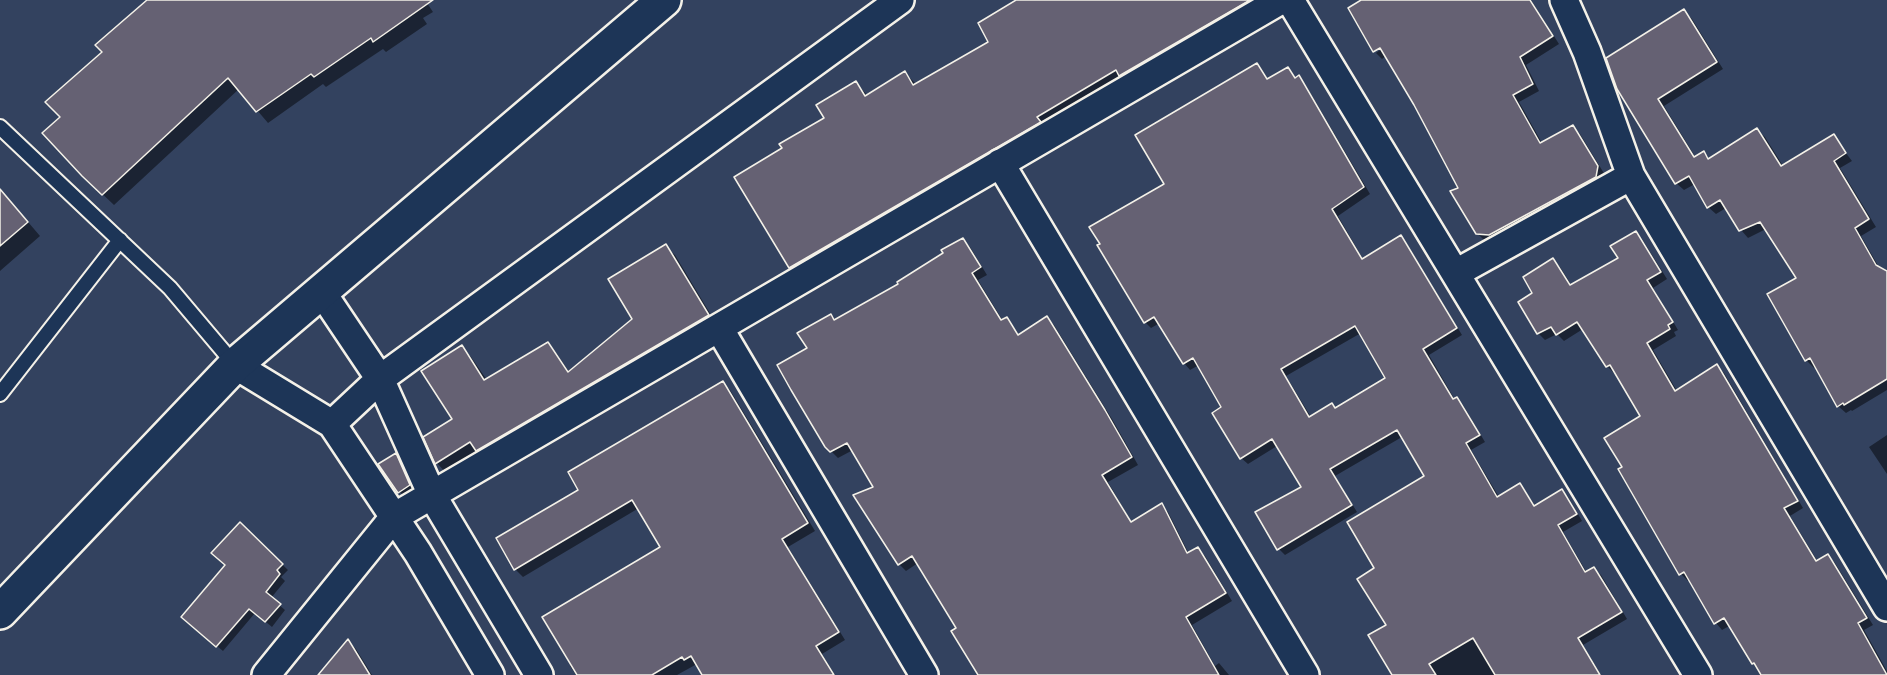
<!DOCTYPE html>
<style>
body{margin:0}
canvas{display:block;background:#33425f}
</style>
<canvas width="1887" height="675"></canvas>
<script>
const ctx = document.querySelector('canvas').getContext('2d');
ctx.lineJoin = 'round';
function fillPath(path, color) { ctx.fillStyle = color; ctx.fill(path, 'evenodd'); }
function strokePath(path, color, width, dash) { ctx.strokeStyle = color; ctx.lineWidth = width; ctx.lineCap = dash ? 'butt' : 'round'; ctx.setLineDash(dash || []); ctx.stroke(path); }
const shadow = new Path2D(`
 M159 0H425L433 12 423 18 427 24 386 52 383 49 326 87 323 84 268 123 239 89 114 205 95 187 105 53Z
 M1019 0H1276L801 278 790 267 736 177 784 149 826 118 856 83 868 96 905 73 916 84 991 42Z
 M1364 0H1531L1559 44 1526 65 1539 91 1519 102 1542 143 1573 127 1580 134 1605 175 1603 184 1497 241H1485L1477 233 1460 188 1415 104 1386 56 1382 59 1376 53 1387 45 1375 51 1350 8Z
 M1684 11 1692 19 1723 69 1664 106 1696 158 1704 153 1710 160 1757 130 1765 137 1783 166 1833 136 1852 161 1840 168 1876 227 1861 236 1880 269 1887 273V390L1852 411 1851 410 1846 413 1838 406 1816 366 1814 368 1806 360 1769 295 1798 278 1766 229 1748 238 1741 230 1726 208 1716 214 1708 207 1695 184 1684 190 1676 183 1618 88Z
 M1256 65 1269 80 1288 69 1296 79 1299 77 1305 84 1370 194 1338 216 1363 259 1401 237 1407 244 1462 335 1429 355 1455 400 1456 399 1463 405 1485 442 1471 450 1499 497 1520 484 1536 507 1562 491 1568 497 1582 521 1563 532 1587 573 1594 569 1601 575 1627 619 1583 645 1601 675H1394L1388 625 1376 569 1426 476 1402 437 1335 476 1357 512 1285 555 1279 549 1303 487 1277 446 1248 464 1241 458 1223 408 1199 365 1190 370 1184 363 1160 323 1151 328 1145 322ZM1361 333 1387 378 1336 409 1332 405 1311 417 1286 376Z
 M0 189 40 236 0 271Z
 M1635 232 1642 239 1667 279 1653 288 1678 330 1674 332 1676 336 1653 350 1677 391 1717 366 1724 373 1803 508 1790 516 1818 562 1828 556 1835 563 1873 625 1864 630 1887 671V675H1760L1731 625 1722 630 1716 623 1690 580 1688 581 1681 574 1625 468 1642 417 1616 372 1614 373 1607 366 1583 329 1564 341 1557 334 1545 340 1538 333 1520 302 1534 294 1553 260 1560 267 1572 286 1620 259Z
 M963 240 970 247 987 275 978 280 1003 321 1007 319 1019 335 1047 318 1054 325 1112 419 1138 465 1108 482 1132 523 1161 505 1168 512 1189 554 1198 549 1205 556 1232 601 1192 625 1215 666 1219 663 1229 675H980L958 629 918 563 906 571 899 564 875 488 853 450 838 458 826 446 809 348 830 316 836 321 900 285Z
 M665 246 675 255 717 325 446 473 437 463 425 437 454 420 462 347 471 357 487 380 548 344 557 354 570 373 634 319Z
 M722 382 730 390 815 531 788 547 845 640 822 654 835 675H704L697 664 677 675H576L570 666 662 547 639 508 523 577 516 570 498 539 580 491Z
 M1887 435V474L1869 447Z
 M396 455 401 460 415 491 405 497 400 492Z
 M240 524 288 570 281 577 285 581 271 598 285 610 272 627 255 613 223 651 189 623 226 565Z
 M348 641 356 649 372 675H320Z`);
const building = new Path2D(`
 M147 0H433L373 42 371 38 314 77 311 74 256 112 228 78 102 195 82 176 42 133 60 117 45 102 102 52 95 45Z
 M1016 0H1250L1119 76 1116 70 1037 117 1041 122 789 268 734 177 782 148 779 144 824 118 816 105 856 81 865 96 905 71 913 85 988 42 978 23Z
 M1361 0H1530L1553 36 1520 57 1533 84 1513 95 1540 143 1573 125 1598 166 1596 177 1489 235 1476 234 1450 191 1458 188 1414 105 1380 48 1373 52 1348 8Z
 M1684 9 1717 62 1658 99 1694 157 1704 151 1708 159 1757 128 1781 166 1834 134 1846 153 1834 161 1869 219 1855 228 1876 265 1887 271V379L1844 405 1843 403 1837 407 1810 358 1805 361 1767 294 1796 278 1760 222 1739 231 1720 200 1707 208 1689 176 1675 184 1617 89 1606 58Z
 M1257 63 1267 79 1288 67 1295 78 1299 75 1364 187 1332 209 1362 259 1401 235 1457 328 1423 349 1453 399 1457 397 1480 435 1466 443 1497 497 1520 483 1534 506 1562 489 1577 514 1558 525 1585 572 1594 567 1622 612 1578 638 1600 675H1495L1473 638 1429 664 1436 675H1392L1368 635 1386 625 1357 579 1374 568 1347 522 1424 476 1397 430 1330 469 1352 505 1277 550 1255 512 1301 487 1272 439 1240 459 1212 413 1221 407 1193 358 1183 364 1154 317 1144 323 1097 245 1100 244 1089 227 1164 184 1135 135ZM1355 326 1385 378 1335 408 1332 403 1309 417 1281 369Z
 M0 189 28 222 0 246Z
 M1636 231 1661 272 1647 280 1673 322 1668 325 1670 329 1647 343 1675 391 1717 364 1798 501 1784 508 1816 561 1828 554 1867 618 1858 623 1887 675H1761L1754 663 1752 664 1724 618 1714 624 1684 572 1679 575 1618 469 1622 467 1604 438 1640 416 1610 365 1606 367 1577 322 1556 335 1551 327 1537 334 1518 302 1532 293 1523 277 1553 258 1570 285 1618 258 1610 246Z
 M963 238 981 267 972 273 1001 320 1007 317 1018 335 1047 316 1105 410 1132 457 1102 475 1131 522 1162 503 1187 553 1198 547 1226 593 1186 617 1219 675H978L951 631 956 628 912 556 898 565 853 495 873 487 847 443 830 452 825 447 791 390 777 365 807 348 797 333 831 314 834 320 898 284 897 282 943 253 941 250Z
 M666 244 709 315 476 451 470 442 435 464 423 437 452 419 421 371 462 345 484 380 548 342 568 372 632 319 608 279Z
 M723 381 808 523 782 539 839 632 816 646 834 675H702L691 656 684 660 682 657 652 675H577L542 617 660 547 632 500 514 570 496 538 578 490 568 472Z
 M396 453 410 485 398 493 378 464Z
 M240 522 283 564 277 570 280 574 266 592 281 604 265 622 249 609 216 647 181 617 225 565 211 553Z
 M348 639 370 675H318Z`);
const service = new Path2D(`
 M0 127 170 288 235 365
 M0 394 120 240`);
const minor = new Path2D(`
 M1290 0 1698 675
 M1564 0 1587 52 1631 176 1887 607
 M1000 163 1305 675
 M1456 273 1631 176
 M321 291 380 379 432 495 539 675
 M719 328 924 675
 M235 365 332 424 418 553 490 675
 M332 424 380 379 900 0
 M266 675 394 517 1281 0`);
const secondary = new Path2D(`
 M0 612 235 365 664 0`);
fillPath(shadow, '#0007');
fillPath(building, '#656173');
strokePath(building, '#f4f1e8', 1.5);
strokePath(service, '#f4f1e8', 18);
strokePath(minor, '#f4f1e8', 32);
strokePath(secondary, '#f4f1e8', 38);
strokePath(service, '#1d3557', 14);
strokePath(minor, '#1d3557', 27);
strokePath(secondary, '#1d3557', 33);
</script>
